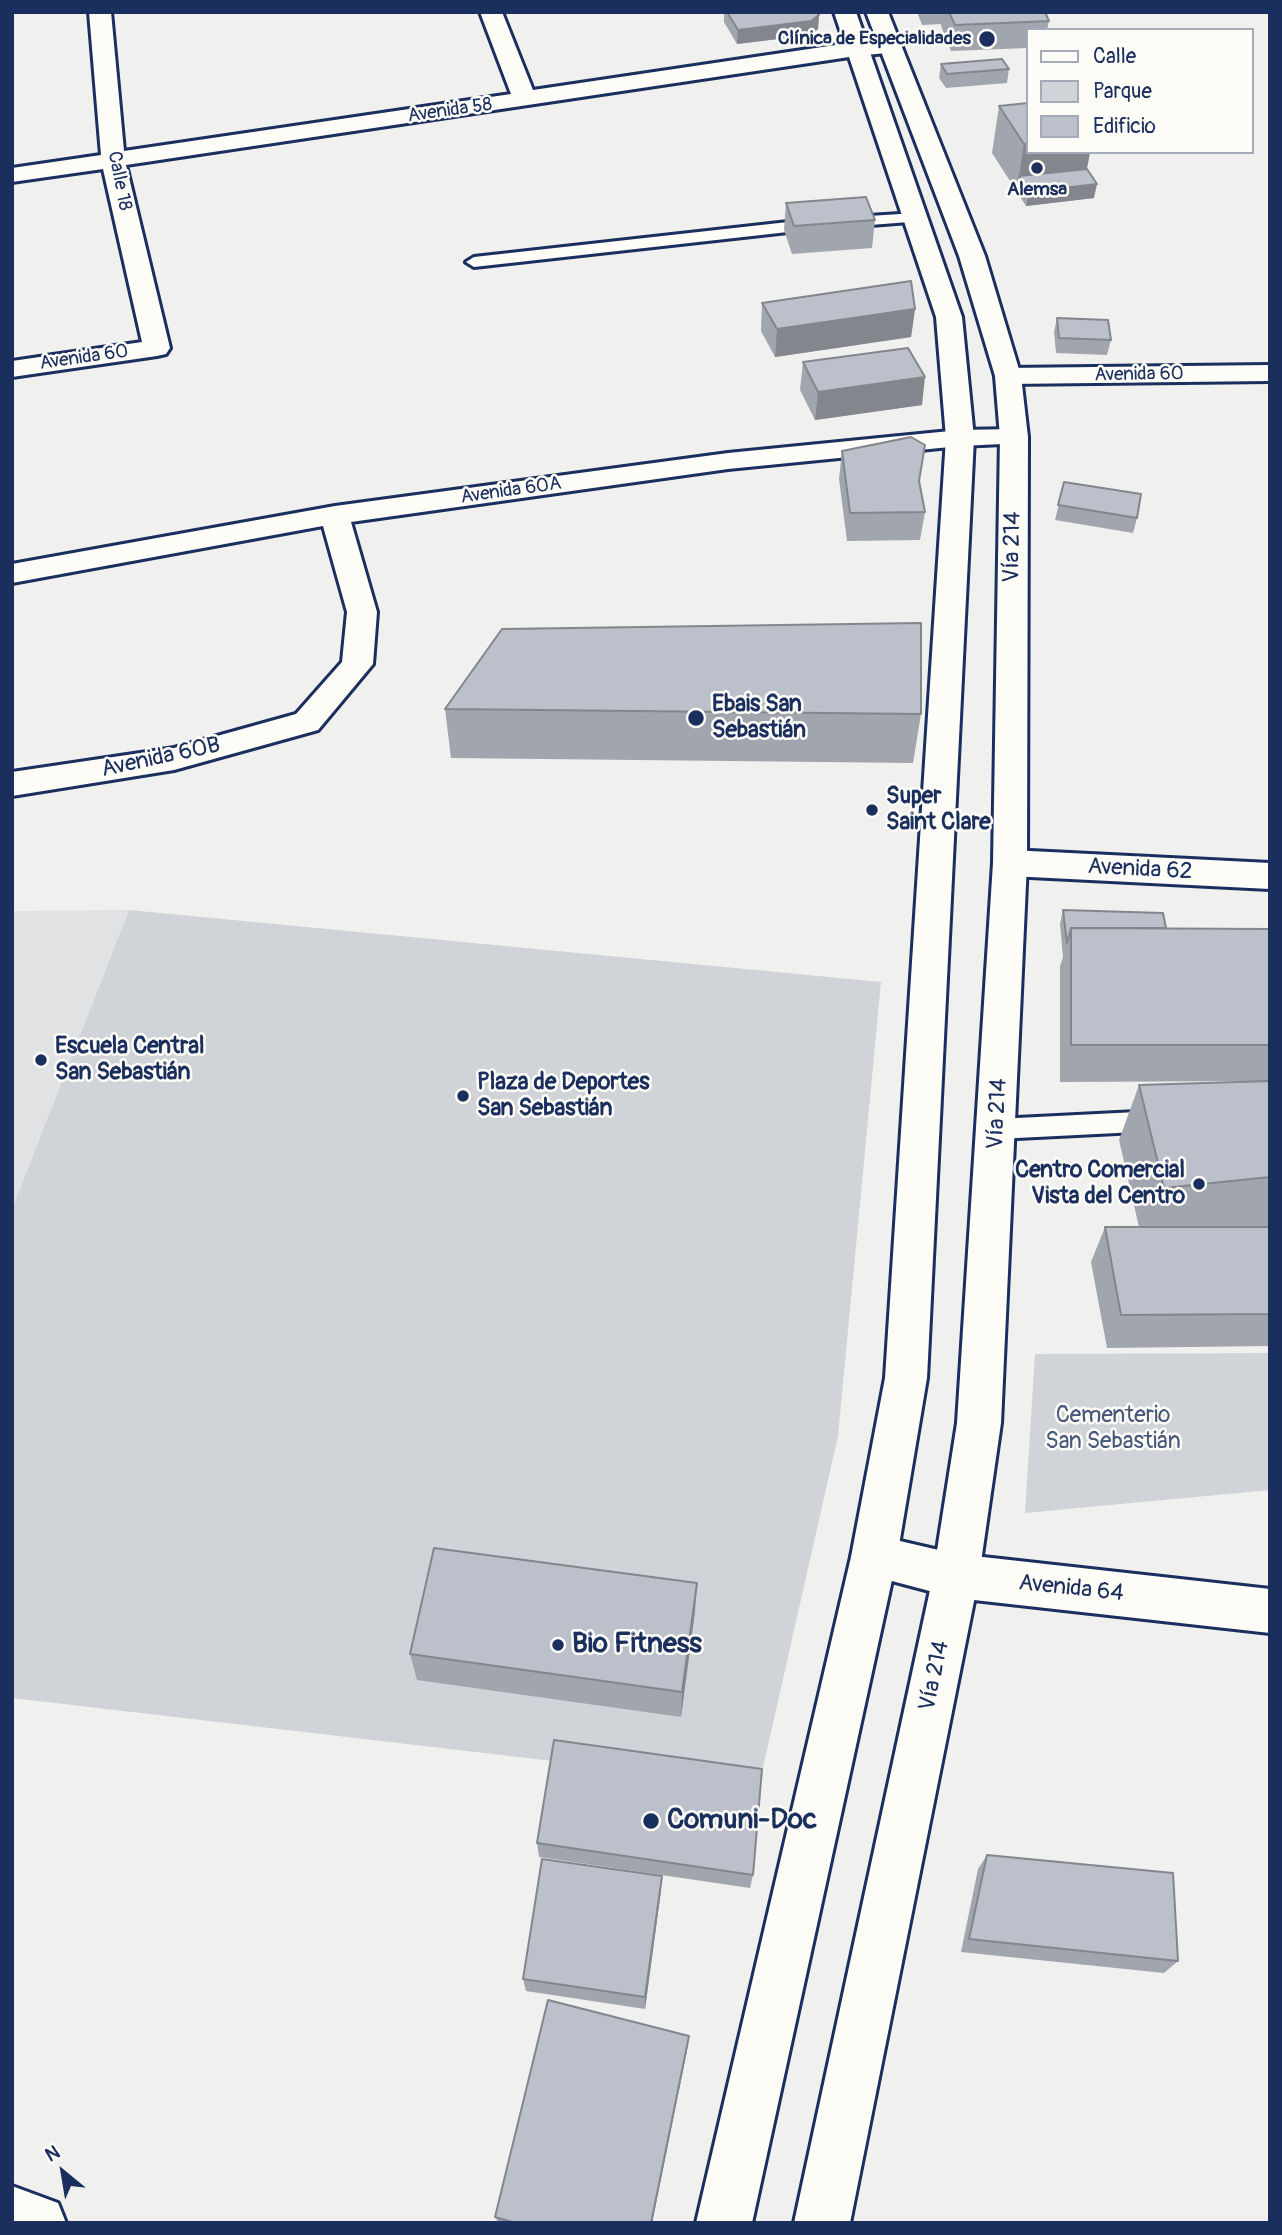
<!DOCTYPE html>
<meta charset="utf-8">
<style>
body{margin:0}
#map{position:relative;width:1282px;height:2235px;overflow:hidden;background:#f0f0ee;font-family:Pangolin,sans-serif}
canvas{display:block}
.frame{position:absolute;inset:0;border:14px solid #1b2f5e;pointer-events:none}
.legend{position:absolute;left:1026px;top:28px;width:228px;height:126px;box-sizing:border-box;background:#fdfcf7;border:2px solid #a3aaba;margin:0;padding:9px 12px;list-style:none;font-size:21px;color:#1b2f5e}
.legend li{display:flex;align-items:center;gap:14px;height:35px}
.legend b{width:35px;border:2px solid #a3aaba}
.north{position:absolute;left:28px;top:2137px;width:70px;height:70px;-webkit-text-stroke:5px #fdfcf7;paint-order:stroke;rotate:330deg;font-size:19px;font-weight:700;line-height:28px;text-align:center;color:#1b2f5e}
.north::after{content:'';display:block;margin:auto;width:24px;height:32px;background:#1b2f5e;clip-path:polygon(50% 0,100% 100%,50% 72%,0 100%)}
</style>
<div id="map">
<canvas width="1282" height="2235"></canvas>
<div class="frame"></div>
<ul class="legend">
<li><b style="height:9px;background:#fdfcf7"></b>Calle</li>
<li><b style="height:19px;background:#d0d3d8"></b>Parque</li>
<li><b style="height:19px;background:#bbc0ca"></b>Edificio</li>
</ul>
<div class="north">N</div>
</div>
<script>
const ctx = document.querySelector('canvas').getContext('2d');
ctx.lineJoin = 'round';
function fillPath(path, color) { ctx.fillStyle = color; ctx.fill(path, 'evenodd'); }
function strokePath(path, color, width, dash) { ctx.strokeStyle = color; ctx.lineWidth = width; ctx.lineCap = dash ? 'butt' : 'round'; ctx.setLineDash(dash || []); ctx.stroke(path); }
function write(font, color, halo, rows, align = 'center') {
  ctx.font = font + ' Pangolin,sans-serif'; ctx.lineWidth = 5; ctx.setLineDash([]); ctx.textBaseline = 'middle'; ctx.strokeStyle = halo; ctx.fillStyle = color; for (const [text, x, y, turn = 0] of rows) {
    ctx.save(); ctx.translate(x, y); ctx.rotate((+turn || 0) * Math.PI / 180); ctx.textAlign = isNaN(turn) ? turn : align; if (halo) ctx.strokeText(text, 0, 0); ctx.fillText(text, 0, 0); ctx.restore();
  }
}
const built = new Path2D(`
 M129 910 12 1209V911Z`);
const green = new Path2D(`
 M129 910 881 982 838 1436 759 1785 12 1698V1209Z
 M1270 1353V1490L1025 1513 1035 1354Z`);
const service = new Path2D(`
 M916 213 924 218 922 221 806 230 474 267 466 262 474 257 806 220Z
 M1157 1111 1166 1114 1169 1121 1166 1128 1157 1131 997 1139 988 1136 985 1129 988 1122 997 1119Z`);
const minor = new Path2D(`
 M89 12H111L124 151 511 94 480 12H502L533 90 856 42H896L899 47 896 52 856 56 126 165 170 348 166 354 157 356 12 377V361L142 342 103 169 12 182V168L101 155Z
 M1270 365V381L1008 384 998 382 995 376 998 370 1008 368Z
 M1014 429 1024 431 1028 437 1024 443 960 446 728 469 351 522 377 612 373 664 318 730 174 770 12 796V772L174 748 296 714 342 662 347 612 323 526 12 583V564L335 506 728 453 960 430Z
 M1010 850 1270 863V889L1010 876 998 872 993 863 998 854Z
 M874 1535 956 1554 1270 1589V1633L956 1598 858 1572 851 1557 858 1542Z`);
const tertiary = new Path2D(`
 M12 2186 58 2203 66 2223H12Z`);
const secondary = new Path2D(`
 M834 12H856L962 317 974 438 927 1378 897 1557 752 2223H696L851 1557 885 1378 946 438 936 317Z
 M866 12H888L985 256 1021 376 1028 437 1027 863 1001 1423 979 1576 850 2223H794L933 1576 957 1423 993 863 1000 437 995 376 959 256Z`);
const wall = new Path2D(`
 M724 12H816L819 15 818 29 811 35 737 44 724 22Z
 M917 12H1045L1049 21 1047 30H1028V48L951 51 941 26V24L922 25Z
 M941 64 1009 69 1007 83 946 88 939 78Z
 M999 106 1090 152 1087 169 1094 198 1026 206 992 153Z
 M786 203 875 220 872 248 792 254 784 230Z
 M762 303 915 309 911 337 775 357 761 331Z
 M1057 318 1111 340 1107 355 1056 353 1054 332Z
 M803 362 922 405 815 420 800 390Z
 M842 451 919 483 925 512 920 540 847 541 839 479Z
 M1064 482 1137 518 1133 533 1055 520Z
 M445 709 921 714 913 763 451 758Z
 M1063 910 1166 928 1270 929V1346L1107 1348 1091 1262 1105 1227H1139L1119 1140 1139 1085 1264 1081 1060 1082V966L1063 957 1060 924Z
 M695 1611 681 1717 417 1680 410 1654Z
 M537 1843 753 1875 750 1888 539 1857Z
 M987 1855 1178 1961 1164 1973 961 1952 978 1869Z
 M661 1890 645 2009 526 1991 523 1979Z
 M687 2050 652 2223H499L495 2217Z`);
const shadedWall = new Path2D(`
 M819 15 818 29 811 35 737 44 738 30Z
 M1028 143V152H1090L1084 183 1019 176 1024 144Z
 M1097 184 1094 198 1026 206 1029 192Z
 M915 309 911 337 775 357 777 329Z
 M925 377 922 405 815 420 818 392Z
 M697 1583 695 1611 681 1717 682 1692Z
 M662 1876 661 1890 645 2009V1997Z
 M689 2036 687 2050 652 2223H651Z`);
const building = new Path2D(`
 M727 12H816L819 15 811 21 738 30Z
 M949 12H1045L1049 21 955 25Z
 M1002 59 1009 69 947 74 941 64Z
 M1028 103V143L1024 144 999 106Z
 M1087 169 1097 184 1029 192 1019 176Z
 M866 197 875 220 794 226 786 203Z
 M911 281 915 309 777 329 762 303Z
 M1057 318 1108 320 1111 340 1059 338Z
 M908 348 925 377 818 392 803 362Z
 M911 437 925 445 919 481 925 512 850 513 842 451Z
 M1064 482 1141 494 1137 518 1058 505Z
 M921 623V714L445 709 502 629Z
 M1063 910 1163 913 1166 928H1071L1067 943Z
 M1071 928 1270 929V1045H1071Z
 M1270 1081V1177L1164 1188 1139 1085Z
 M1105 1227H1270V1314L1121 1315Z
 M434 1548 697 1583 682 1692 410 1654Z
 M554 1740 762 1769 753 1875 537 1843Z
 M987 1855 1173 1873 1178 1961 969 1939Z
 M542 1859 662 1876 645 1997 523 1979Z
 M548 2000 689 2036 651 2223H516L495 2217Z`);
const markers = [
 [987,39,9,"#1b2f5e"],
 [1037,168,7,"#1b2f5e"],
 [696,718,9,"#1b2f5e"],
 [872,810,7,"#1b2f5e"],
 [41,1060,7,"#1b2f5e"],
 [463,1096,7,"#1b2f5e"],
 [1199,1184,7,"#1b2f5e"],
 [558,1645,7,"#1b2f5e"],
 [651,1821,9,"#1b2f5e"]
];
const farPoinames = [
 ["Clínica de Especialidades",971,39],
 ["Alemsa",1037,190,"center"]
];
const farStreetnames = [
 ["Avenida 58",450,111,-8],
 ["Calle 18",119,181,79],
 ["Avenida 60",84,358,-8],
 ["Avenida 60",1139,375,-1],
 ["Avenida 60A",511,491,-8]
];
const streetNames = [
 ["Vía 214",1013,547,-89],
 ["Avenida 60B",161,758,-12],
 ["Avenida 62",1140,870,3],
 ["Vía 214",998,1114,-87],
 ["Avenida 64",1071,1589,6],
 ["Vía 214",935,1676,-78]
];
const poiNames = [
 ["Ebais San",712,705],
 ["Sebastián",712,731],
 ["Super",886,797],
 ["Saint Clare",886,823],
 ["Escuela Central",55,1047],
 ["San Sebastián",55,1073],
 ["Plaza de Deportes",477,1083],
 ["San Sebastián",477,1109],
 ["Centro Comercial",1185,1171,"right"],
 ["Vista del Centro",1185,1197,"right"]
];
const parkNames = [
 ["Cementerio",1113,1416],
 ["San Sebastián",1113,1442]
];
const nearPoinames = [
 ["Bio Fitness",572,1645],
 ["Comuni-Doc",667,1821]
];
fillPath(built, '#e0e2e3');
fillPath(green, '#d0d3d8');
strokePath(service, '#1b2f5e', 6);
strokePath(minor, '#1b2f5e', 6);
strokePath(tertiary, '#1b2f5e', 6);
strokePath(secondary, '#1b2f5e', 6);
fillPath(service, '#fdfcf7');
fillPath(minor, '#fdfcf7');
fillPath(tertiary, '#fdfcf7');
fillPath(secondary, '#fdfcf7');
fillPath(wall, '#a1a5ae');
fillPath(shadedWall, '#83868d');
fillPath(building, '#bbc0ca');
strokePath(building, '#83868d', 2);
for (const [x, y, r, color] of markers) { const dot = new Path2D(); dot.arc(x, y, r, 0, 2 * Math.PI); ctx.fillStyle = color; ctx.fill(dot); strokePath(dot, '#fdfcf7', 2.5); }
write('bold 19px', '#1b2f5e', '#fdfcf7', farPoinames, 'right');
write('19px', '#1b2f5e', '#fdfcf7', farStreetnames);
write('23px', '#1b2f5e', '#fdfcf7', streetNames);
write('bold 23px', '#1b2f5e', '#fdfcf7', poiNames, 'left');
write('23px', '#48587c', '#fdfcf7', parkNames);
write('bold 28px', '#1b2f5e', '#fdfcf7', nearPoinames, 'left');
</script>
